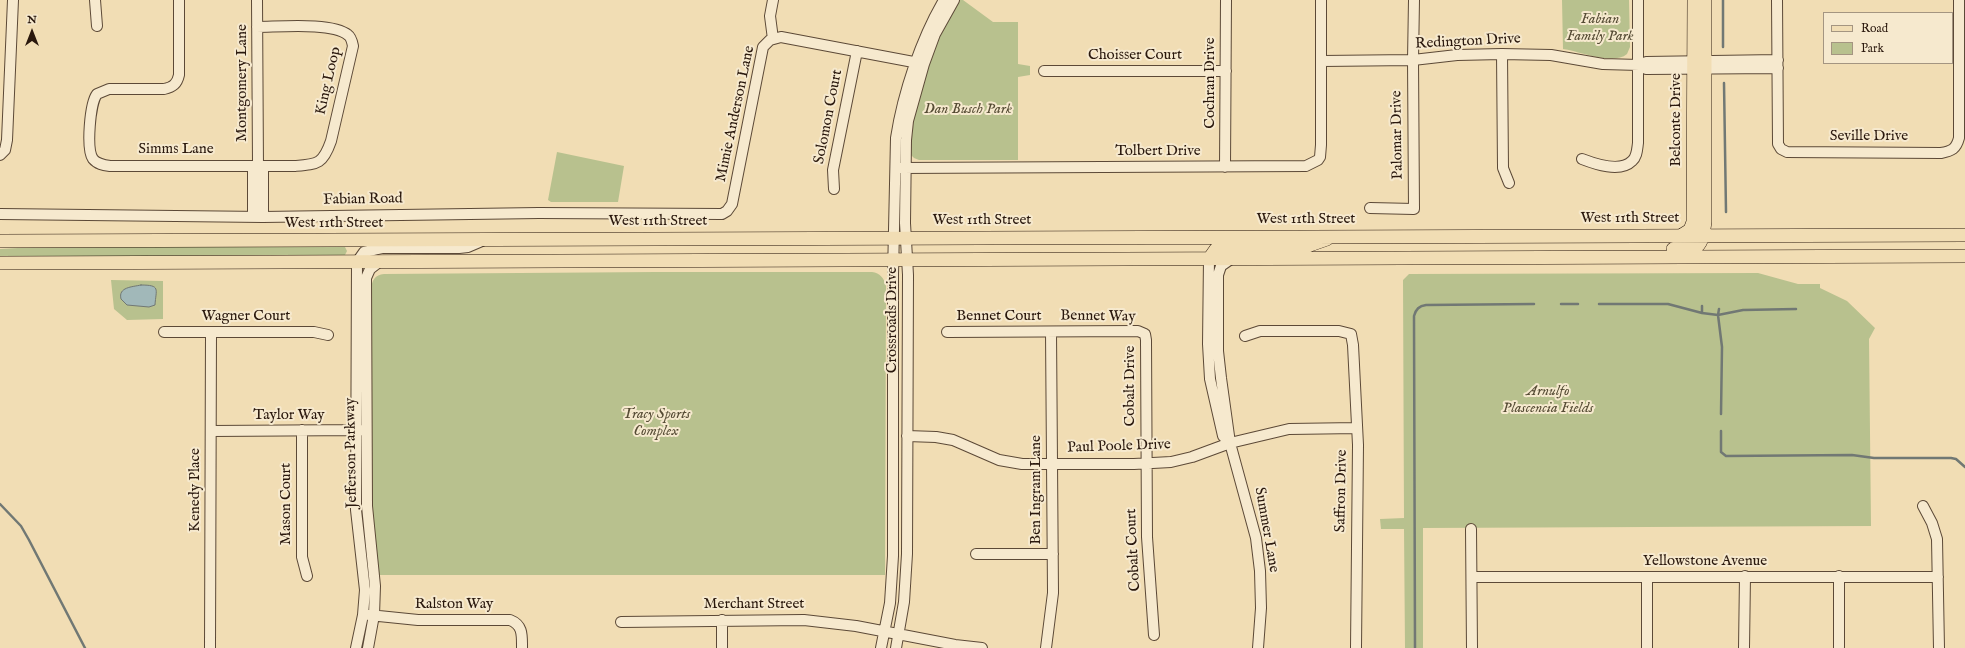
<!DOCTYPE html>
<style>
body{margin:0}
#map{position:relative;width:1965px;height:648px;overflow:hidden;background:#f1ddb4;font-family:"IM FELL English",serif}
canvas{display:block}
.legend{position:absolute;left:1823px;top:12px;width:130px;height:52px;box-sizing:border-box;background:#f6e9ce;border:1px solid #a49581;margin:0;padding:5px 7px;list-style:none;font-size:12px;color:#2a180d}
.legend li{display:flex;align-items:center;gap:8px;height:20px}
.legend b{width:20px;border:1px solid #a49581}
.north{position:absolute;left:12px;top:12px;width:40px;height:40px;-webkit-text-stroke:3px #f6e9ce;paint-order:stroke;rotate:0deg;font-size:11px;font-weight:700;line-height:16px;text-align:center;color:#2a180d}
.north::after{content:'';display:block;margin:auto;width:14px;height:18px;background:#2a180d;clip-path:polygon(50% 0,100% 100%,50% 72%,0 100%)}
</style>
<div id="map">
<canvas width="1965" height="648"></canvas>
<ul class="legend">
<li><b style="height:5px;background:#f1ddb4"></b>Road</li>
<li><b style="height:11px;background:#b8c18e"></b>Park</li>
</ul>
<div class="north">N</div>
</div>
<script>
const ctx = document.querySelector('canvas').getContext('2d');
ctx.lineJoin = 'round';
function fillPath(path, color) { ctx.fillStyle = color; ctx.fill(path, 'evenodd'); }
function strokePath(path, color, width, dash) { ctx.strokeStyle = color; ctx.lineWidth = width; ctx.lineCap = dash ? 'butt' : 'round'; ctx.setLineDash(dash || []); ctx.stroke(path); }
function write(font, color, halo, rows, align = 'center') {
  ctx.font = font + ' "IM FELL English",serif'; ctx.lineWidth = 4; ctx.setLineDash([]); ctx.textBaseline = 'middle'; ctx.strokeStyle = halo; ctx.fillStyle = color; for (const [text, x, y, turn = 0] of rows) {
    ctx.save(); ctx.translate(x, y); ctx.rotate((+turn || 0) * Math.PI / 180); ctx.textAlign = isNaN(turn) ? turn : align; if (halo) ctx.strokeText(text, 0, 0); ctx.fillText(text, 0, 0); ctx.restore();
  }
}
const green = new Path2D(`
 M960 0H963L993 22H1018V64L1030 66V75L1018 77V160H919L914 158 910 154 914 118 933 52 937 41Z
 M1562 0H1629L1630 47 1627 54C1613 66 1579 51 1563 49Z
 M557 152 624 166 618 202H551L548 200Z
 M35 247H345L347 251 345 255 272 256 264 255 255 256H0V249Z
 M656 272H872C880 273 884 278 886 286L885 575H379L372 514 371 289C372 280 375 275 384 274Z
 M1758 273 1798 284H1820V288L1847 301 1875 328 1869 339 1871 526 1423 528V648H1405L1404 529H1381L1380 519 1404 518 1403 280 1409 274Z
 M111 280 163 281V319L127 320 114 309Z`);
const water = new Path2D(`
 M141 285C161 285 156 289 155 305L149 307 127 305 121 299C118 287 132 287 141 285Z`);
const stream = new Path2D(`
 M1723 0V47
 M1724 83 1726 212
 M1561 304H1578
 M1599 304H1668L1702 313
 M1702 306V313L1718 315 1722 347 1721 414
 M1719 309 1718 315 1743 310 1796 309
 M1721 431V452L1726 456 1852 455 1874 458H1951L1956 459 1965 467
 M0 504 21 526 29 540 85 648
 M1415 648 1414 316C1416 309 1419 306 1426 305L1534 304`);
const minor = new Path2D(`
 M95 0 97 26
 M179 0V75C177 84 173 87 164 89H109L97 94C90 103 86 149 93 159 97 164 103 165 110 166H295C318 164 323 164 331 141L353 46C352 41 351 37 348 35 332 22 279 27 257 27
 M257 0 258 165 263 171V217
 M773 0 770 16 773 39
 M1777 0 1778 144 1781 149 1787 152 1941 153C1952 151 1956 149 1959 138V0
 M1502 54 1503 168 1509 183
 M1322 61 1413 60 1457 55 1502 54 1551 55 1603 64 1639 65 1646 62 1778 60
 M1639 65 1646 69 1778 68
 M1044 71H1226
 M0 155 5 150 7 140 13 0
 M1582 159C1595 164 1620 173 1632 161 1637 157 1637 150 1638 143V0
 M1225 167 1226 0
 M900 168 1306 166 1318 160 1320 157 1321 145V0
 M834 189 833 170 857 51
 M1370 208 1414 209 1413 60 1414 0
 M0 214 263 217 539 213 722 214 727 211 732 204 763 47 770 40 781 37 924 64
 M253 217V171L258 165
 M1209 259 1208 344 1210 379 1223 436 1230 443
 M1231 259 1221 266 1218 275V351L1221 378 1230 443 1256 538 1260 571 1261 608 1258 648
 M164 332H314L328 335
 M947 332 1138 331 1145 334 1146 340 1147 537 1154 635
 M1245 336 1260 331H1339L1351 334 1353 345 1358 445 1356 648
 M302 430V557L307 576
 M211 431 362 430
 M907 436 936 437 953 440 999 460 1022 464H1134L1171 462 1192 457 1230 443 1289 429 1357 428
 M1923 506 1932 523 1937 539 1939 648
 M1471 529 1472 648
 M976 554H1053
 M1839 576V647
 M1472 577H1938
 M1647 577V648
 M369 615 418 620H510C523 625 522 635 522 648
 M722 620V648
 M621 622 804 620 856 626 955 645 982 648
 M210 648 211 332
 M356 648 363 615 365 590 356 510 357 262 364 252 382 248H459L468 247 482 241
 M368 648 374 615 375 586 367 506 366 278 370 269 379 262
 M881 648 890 603 893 556V275L896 138C903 93 921 39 944 0
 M896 648 904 602 907 554 908 275 905 223 906 140 908 121 924 64 935 34 954 0
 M1046 648 1053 593 1051 332
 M1744 648 1745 576`);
const major = new Path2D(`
 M1682 235 1690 230 1693 222 1694 0
 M0 241 1965 235
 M1673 249C1700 249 1701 249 1705 222V0
 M1209 259 1216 249 1224 246H1307L1327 239
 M0 263 1965 256`);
const parkNames = [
 ["Fabian",1600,20],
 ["Family Park",1600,37],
 ["Dan Busch Park",968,110],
 ["Arnulfo",1548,392],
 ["Plascencia Fields",1548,409],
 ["Tracy Sports",656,415],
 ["Complex",656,432]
];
const streetNames = [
 ["Redington Drive",1468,42,-3],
 ["Choisser Court",1135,56],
 ["King Loop",329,81,-77],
 ["Montgomery Lane",243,83,-90],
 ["Cochran Drive",1211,83,-90],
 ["Mimie Anderson Lane",736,114,-78],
 ["Solomon Court",829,117,-79],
 ["Belconte Drive",1677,120,-90],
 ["Palomar Drive",1398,135,-91],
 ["Seville Drive",1869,137],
 ["Simms Lane",176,150],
 ["Tolbert Drive",1158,152],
 ["Fabian Road",363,200,-1],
 ["West 11th Street",1630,219],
 ["West 11th Street",1306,220],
 ["West 11th Street",982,221],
 ["West 11th Street",658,222],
 ["West 11th Street",334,224],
 ["Wagner Court",246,317],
 ["Bennet Court",999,317],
 ["Bennet Way",1098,317,1],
 ["Crossroads Drive",893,320,-90],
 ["Cobalt Drive",1131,386,-90],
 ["Taylor Way",289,416],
 ["Paul Poole Drive",1119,447,-2],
 ["Jefferson Parkway",352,453,-91],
 ["Kenedy Place",196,490,-90],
 ["Ben Ingram Lane",1037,490,-90],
 ["Saffron Drive",1342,491,-89],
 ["Mason Court",287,504,-90],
 ["Summer Lane",1266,530,80],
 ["Cobalt Court",1134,550,-93],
 ["Yellowstone Avenue",1705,562],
 ["Ralston Way",454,605],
 ["Merchant Street",754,605]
];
fillPath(green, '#b8c18e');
fillPath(water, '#a1b8b9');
strokePath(water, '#717874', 1);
strokePath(stream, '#717874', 2.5);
strokePath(minor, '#5c4937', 12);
strokePath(major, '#2a180d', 14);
strokePath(minor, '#f6e9ce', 10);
strokePath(major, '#f1ddb4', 13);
write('italic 15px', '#554b34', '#f6e9ce', parkNames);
write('15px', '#2a180d', '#f6e9ce', streetNames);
</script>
